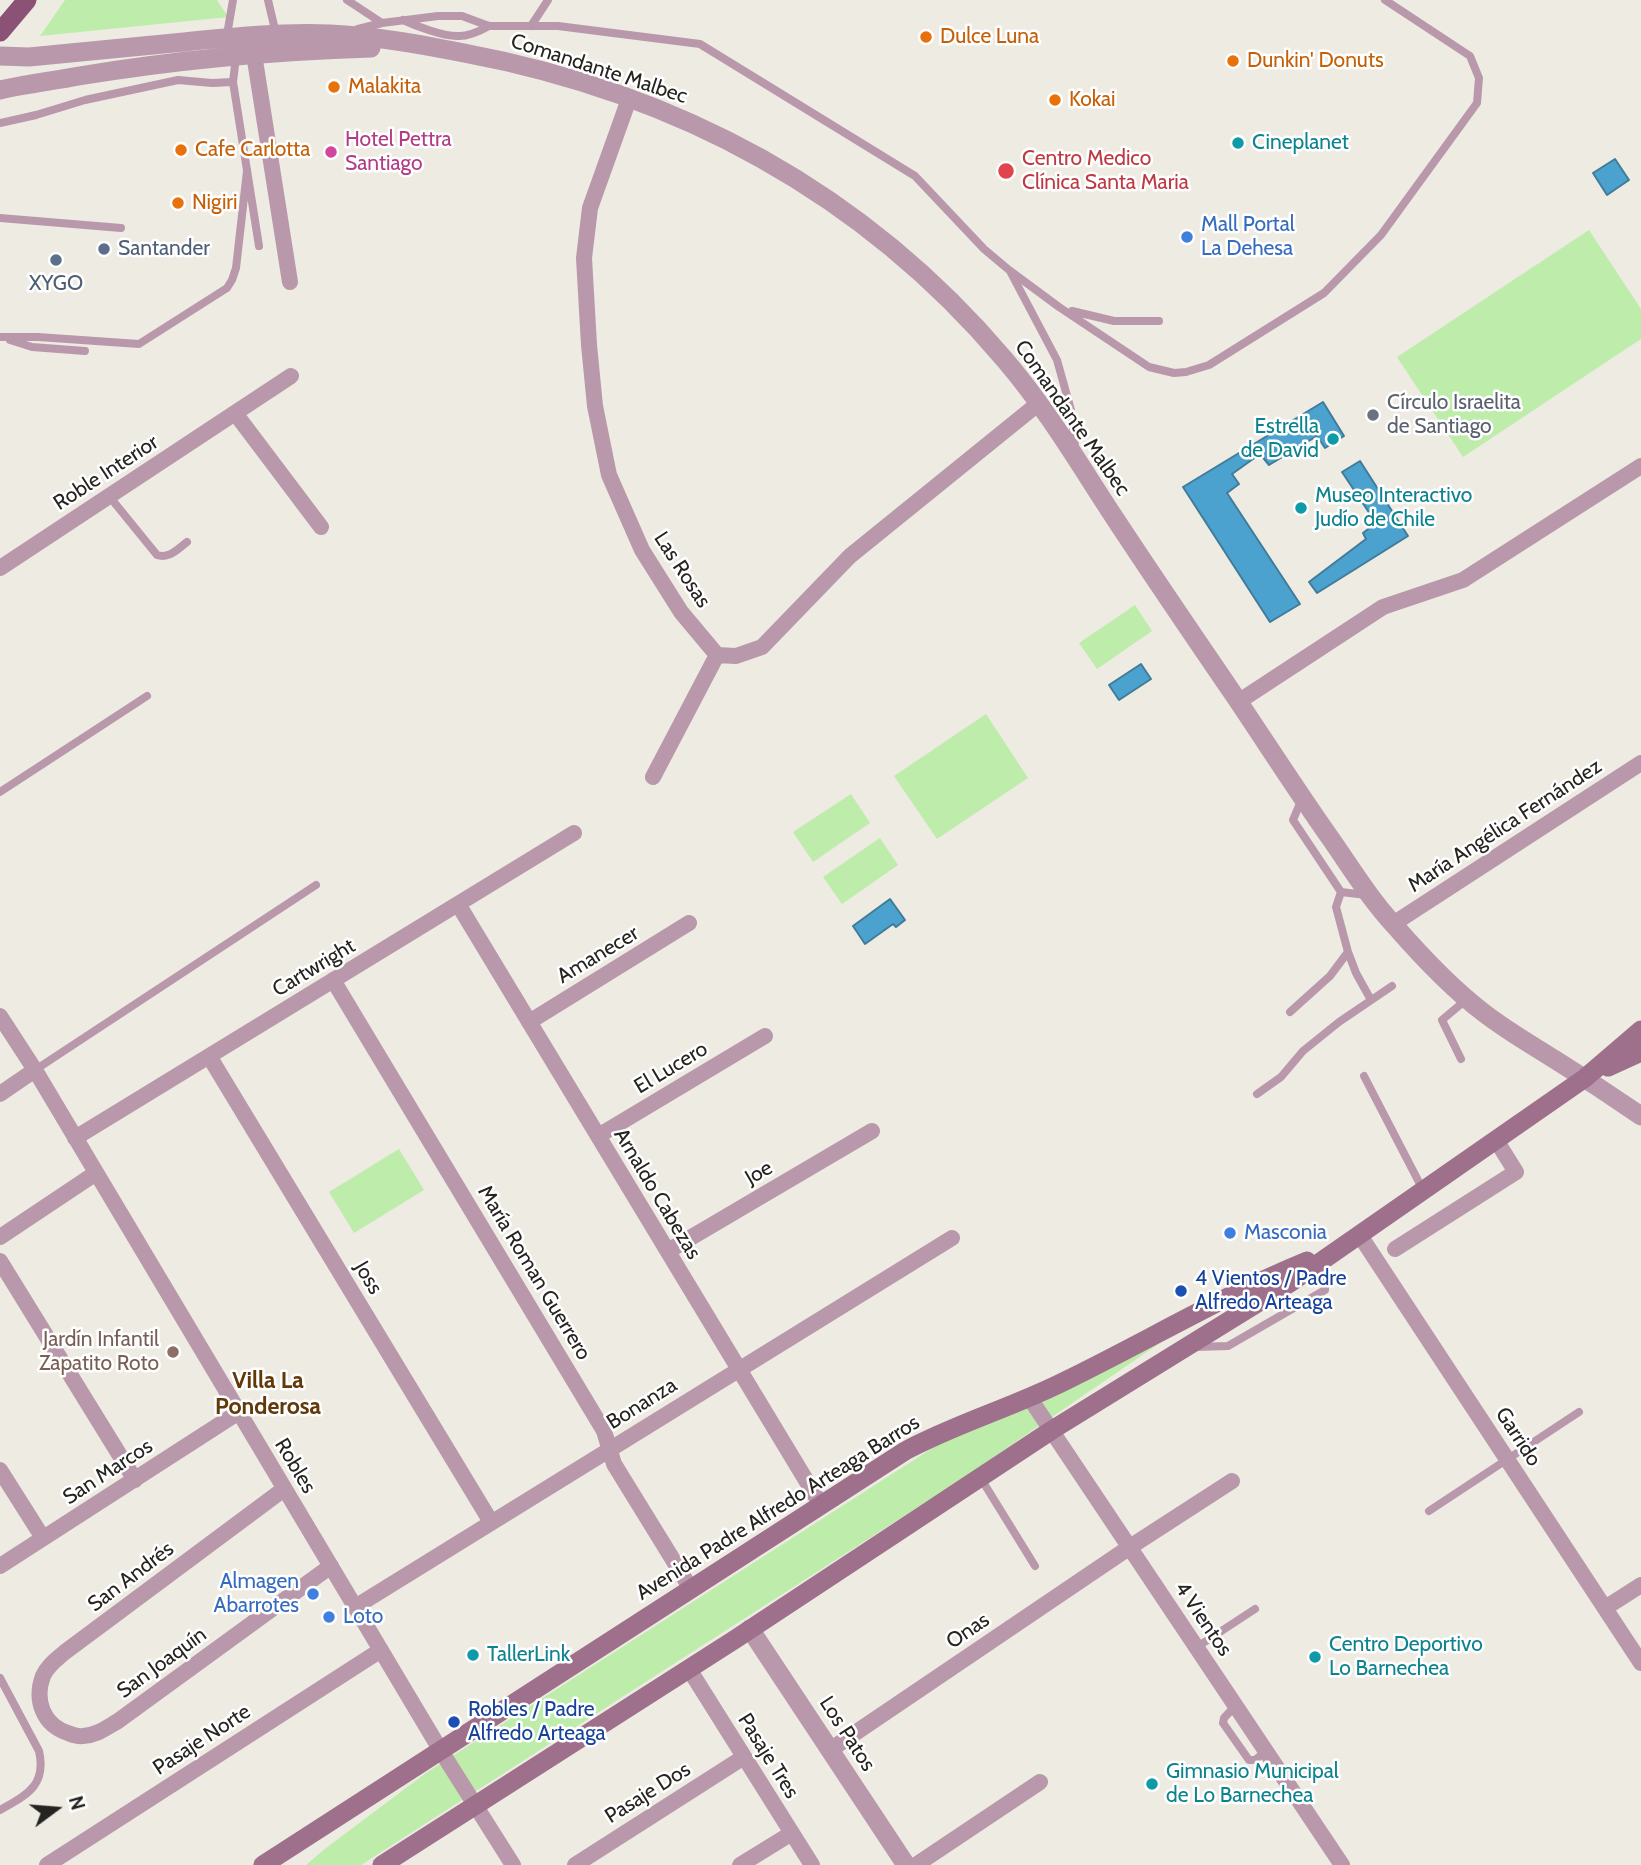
<!DOCTYPE html>
<meta charset="utf-8">
<style>
body{margin:0}
#map{position:relative;width:1641px;height:1865px;overflow:hidden;background:#edebe2;font-family:Cabin,sans-serif}
canvas{display:block}
.north{position:absolute;left:21px;top:1774px;width:70px;height:70px;-webkit-text-stroke:5px #fff;paint-order:stroke;rotate:74deg;font-size:19px;font-weight:700;line-height:28px;text-align:center;color:#252420}
.north::after{content:'';display:block;margin:auto;width:24px;height:32px;background:#252420;clip-path:polygon(50% 0,100% 100%,50% 72%,0 100%)}
</style>
<div id="map">
<canvas width="1641" height="1865"></canvas>
<div class="north">N</div>
</div>
<script>
const ctx = document.querySelector('canvas').getContext('2d');
ctx.lineJoin = 'round';
function fillPath(path, color) { ctx.fillStyle = color; ctx.fill(path, 'evenodd'); }
function strokePath(path, color, width, dash) { ctx.strokeStyle = color; ctx.lineWidth = width; ctx.lineCap = dash ? 'butt' : 'round'; ctx.setLineDash(dash || []); ctx.stroke(path); }
function write(font, color, halo, rows, align = 'center') {
  ctx.font = font + ' Cabin,sans-serif'; ctx.lineWidth = 5; ctx.setLineDash([]); ctx.textBaseline = 'middle'; ctx.strokeStyle = halo; ctx.fillStyle = color; for (const [text, x, y, turn = 0] of rows) {
    ctx.save(); ctx.translate(x, y); ctx.rotate((+turn || 0) * Math.PI / 180); ctx.textAlign = isNaN(turn) ? turn : align; if (halo) ctx.strokeText(text, 0, 0); ctx.fillText(text, 0, 0); ctx.restore();
  }
}
const green = new Path2D(`
 M65 0H217L228 17 40 36Z
 M1589 230 1641 309V339L1463 457 1397 357Z
 M1135 605 1152 631 1097 669 1079 643Z
 M986 714 1028 778 937 839 894 776Z
 M851 794 870 823 813 862 793 832Z
 M880 838 898 865 842 904 823 877Z
 M399 1149 424 1190 354 1233 329 1192Z
 M1170 1336 963 1478 361 1865H306L326 1848 426 1773 956 1433Z`);
const water = new Path2D(`
 M1615 159 1629 180 1607 195 1593 173Z
 M1323 402 1344 436 1325 448 1317 436 1269 465 1260 454 1232 474 1239 484 1227 493 1300 604 1270 622 1183 487Z
 M1360 461 1408 536 1317 593 1309 582 1366 539 1363 533 1376 523 1342 472Z
 M1141 664 1151 679 1119 700 1109 685Z
 M890 899 905 920 896 927 893 924 865 944 853 926Z`);
const service = new Path2D(`
 M268 0 276 34
 M347 0 382 23
 M403 20C416 26 442 36 457 36 468 37 480 31 489 26
 M531 26 548 0
 M358 29 382 23 438 16H462L489 26H558L700 44 915 176 984 249 1009 270 1059 307 1149 367 1174 373 1186 372 1209 365 1324 293 1381 235 1477 103 1479 78 1470 56 1385 0
 M227 35 233 0
 M238 58 235 65 233 82 259 246
 M0 123 36 115 85 100 178 80 212 83 233 82
 M0 218 121 228
 M1011 273 1057 360 1071 410 1075 446
 M1072 311 1114 321H1159
 M0 337H38L139 344 227 288 232 280 236 268 247 171
 M10 340 32 347 85 351
 M109 496 157 555C169 559 178 549 187 542
 M0 792 147 696
 M1301 801 1293 820 1341 892
 M1366 895 1341 892 1336 907 1348 952 1356 973 1371 1000
 M1290 1012 1330 976 1348 952
 M1461 1059 1442 1020 1467 999
 M35 1070 316 885
 M1364 1076 1423 1190
 M1257 1094 1281 1077 1303 1051 1339 1022 1392 986
 M1195 1347 1228 1346 1325 1290 1326 1260
 M980 1477 1035 1566
 M1429 1511 1579 1412
 M1197 1647 1255 1609
 M0 1678 39 1751C47 1786 26 1795 0 1810
 M1236 1705 1224 1718 1223 1723 1249 1760H1255L1266 1751`);
const minor = new Path2D(`
 M254 54 290 282
 M629 99 590 208 584 258 589 345 595 406 609 475 642 550 681 612 717 655 736 656 762 647 850 556 1039 403
 M235 413 321 527
 M0 568 291 376
 M1238 702 1383 607 1463 580 1641 466
 M653 777 717 655
 M458 904 821 1505
 M1393 924 1641 763
 M333 980 604 1431 614 1464 691 1589
 M0 1016 35 1070 441 1751 513 1865
 M529 1022 689 923
 M209 1056 491 1522
 M0 1094 35 1070
 M598 1136 765 1036
 M75 1138 574 833
 M1359 1234 1641 1663
 M0 1237 96 1173
 M1395 1249 1516 1172 1496 1140
 M668 1251 872 1131
 M0 1261 135 1480
 M1029 1397 1342 1865
 M0 1470 43 1538
 M284 1489 65 1652C57 1659 47 1666 43 1676 34 1700 43 1725 68 1733 73 1735 78 1737 83 1736 97 1735 106 1728 118 1721L331 1566
 M0 1566 239 1412
 M355 1607 952 1238
 M1605 1608 1641 1585
 M689 1669 812 1865
 M830 1750 1130 1547 1232 1481
 M47 1865 381 1650
 M575 1865 744 1757
 M740 1865 792 1833
 M916 1865 1040 1782`);
const tertiary = new Path2D(`
 M0 56 29 57C81 52 132 47 184 42 233 37 281 32 330 34 375 36 419 44 464 53 678 93 864 193 1005 360 1046 408 1078 462 1112 514 1152 575 1193 635 1234 695 1267 744 1299 794 1333 842 1353 871 1371 900 1395 926 1422 957 1451 988 1484 1013 1506 1030 1530 1044 1554 1059 1583 1077 1612 1096 1641 1116
 M0 90C26 84 53 81 79 76 176 60 273 51 371 48
 M750 1629 906 1865`);
const secondary = new Path2D(`
 M1608 1067 1641 1052
 M263 1865 905 1451C957 1423 1014 1407 1067 1380 1147 1341 1224 1295 1307 1261
 M382 1865 734 1640 1052 1430 1290 1283 1585 1078 1641 1030`);
const primary = new Path2D(`
 M0 32 27 0`);
const markers = [
 [926,37,7,"#e8710a"],
 [1233,61,7,"#e8710a"],
 [334,87,7,"#e8710a"],
 [1055,100,7,"#e8710a"],
 [1238,143,7,"#0f9aa8"],
 [181,150,7,"#e8710a"],
 [331,152,7,"#d1479c"],
 [1006,171,9,"#e0444e"],
 [178,203,7,"#e8710a"],
 [1187,237,7,"#3f7fe0"],
 [104,249,7,"#5c6f8a"],
 [56,260,7,"#5c6f8a"],
 [1373,415,7,"#6b7280"],
 [1333,439,7,"#0f9aa8"],
 [1301,508,7,"#0f9aa8"],
 [1230,1233,7,"#3f7fe0"],
 [1181,1291,7,"#1a4fb4"],
 [173,1352,7,"#8d6e63"],
 [313,1594,7,"#3f7fe0"],
 [329,1617,7,"#3f7fe0"],
 [473,1655,7,"#0f9aa8"],
 [1315,1657,7,"#0f9aa8"],
 [454,1722,7,"#1a4fb4"],
 [1152,1784,7,"#0f9aa8"]
];
const foodNames = [
 ["Dulce Luna",940,37],
 ["Dunkin' Donuts",1247,61],
 ["Malakita",348,87],
 ["Kokai",1069,100],
 ["Cafe Carlotta",195,150],
 ["Nigiri",192,203]
];
const streetNames = [
 ["Comandante Malbec",599,69,18],
 ["Comandante Malbec",1072,418,55],
 ["Roble Interior",106,473,-33],
 ["Las Rosas",682,570,57],
 ["María Angélica Fernández",1505,826,-33],
 ["Amanecer",598,955,-31],
 ["Cartwright",314,968,-31],
 ["El Lucero",671,1068,-31],
 ["Joe",759,1173,-30],
 ["Arnaldo Cabezas",657,1194,59],
 ["María Roman Guerrero",534,1273,59],
 ["Joss",368,1278,59],
 ["Bonanza",642,1404,-32],
 ["Garrido",1518,1437,57],
 ["Robles",295,1466,59],
 ["San Marcos",108,1472,-33],
 ["Avenida Padre Alfredo Arteaga Barros",778,1508,-32],
 ["San Andrés",131,1577,-37],
 ["4 Vientos",1203,1619,56],
 ["Onas",968,1631,-34],
 ["San Joaquín",162,1663,-36],
 ["Los Patos",847,1734,57],
 ["Pasaje Norte",202,1740,-33],
 ["Pasaje Tres",768,1756,58],
 ["Pasaje Dos",648,1793,-32]
];
const hotelNames = [
 ["Hotel Pettra",345,140],
 ["Santiago",345,164]
];
const cultureNames = [
 ["Cineplanet",1252,143],
 ["Estrella",1319,427,"right"],
 ["de David",1319,451,"right"],
 ["Museo Interactivo",1315,496],
 ["Judío de Chile",1315,520],
 ["Centro Deportivo",1329,1645],
 ["Lo Barnechea",1329,1669],
 ["TallerLink",487,1655],
 ["Gimnasio Municipal",1166,1772],
 ["de Lo Barnechea",1166,1796]
];
const healthNames = [
 ["Centro Medico",1022,159],
 ["Clínica Santa Maria",1022,183]
];
const shopNames = [
 ["Mall Portal",1201,225],
 ["La Dehesa",1201,249],
 ["Masconia",1244,1233],
 ["Almagen",299,1582,"right"],
 ["Abarrotes",299,1606,"right"],
 ["Loto",343,1617]
];
const serviceNames = [
 ["Santander",118,249],
 ["XYGO",56,284,"center"]
];
const worshipNames = [
 ["Círculo Israelita",1387,403],
 ["de Santiago",1387,427]
];
const transitNames = [
 ["4 Vientos / Padre",1195,1279],
 ["Alfredo Arteaga",1195,1303],
 ["Robles / Padre",468,1710],
 ["Alfredo Arteaga",468,1734]
];
const educationNames = [
 ["Jardín Infantil",159,1340],
 ["Zapatito Roto",159,1364]
];
const neighbourhoodNames = [
 ["Villa La",268,1381],
 ["Ponderosa",268,1407]
];
fillPath(green, '#bdecab');
fillPath(water, '#4ca2cf');
strokePath(water, '#407c9a', 2);
strokePath(service, '#b998ab', 8);
strokePath(minor, '#b998ab', 16);
strokePath(tertiary, '#b998ab', 19);
strokePath(secondary, '#9f708c', 19);
strokePath(primary, '#8c5276', 19);
for (const [x, y, r, color] of markers) { const dot = new Path2D(); dot.arc(x, y, r, 0, 2 * Math.PI); ctx.fillStyle = color; ctx.fill(dot); strokePath(dot, '#fff', 2.5); }
write('21px', '#c56008', '#fff', foodNames, 'left');
write('21px', '#252420', '#fff', streetNames);
write('21px', '#b23c85', '#fff', hotelNames, 'left');
write('21px', '#0d838f', '#fff', cultureNames, 'left');
write('21px', '#be3a42', '#fff', healthNames, 'left');
write('21px', '#366cbe', '#fff', shopNames, 'left');
write('21px', '#4e5e75', '#fff', serviceNames, 'left');
write('21px', '#5b616d', '#fff', worshipNames, 'left');
write('21px', '#164399', '#fff', transitNames, 'left');
write('21px', '#785e54', '#fff', educationNames, 'right');
write('bold 23px', '#61390b', '#fff', neighbourhoodNames);
</script>
